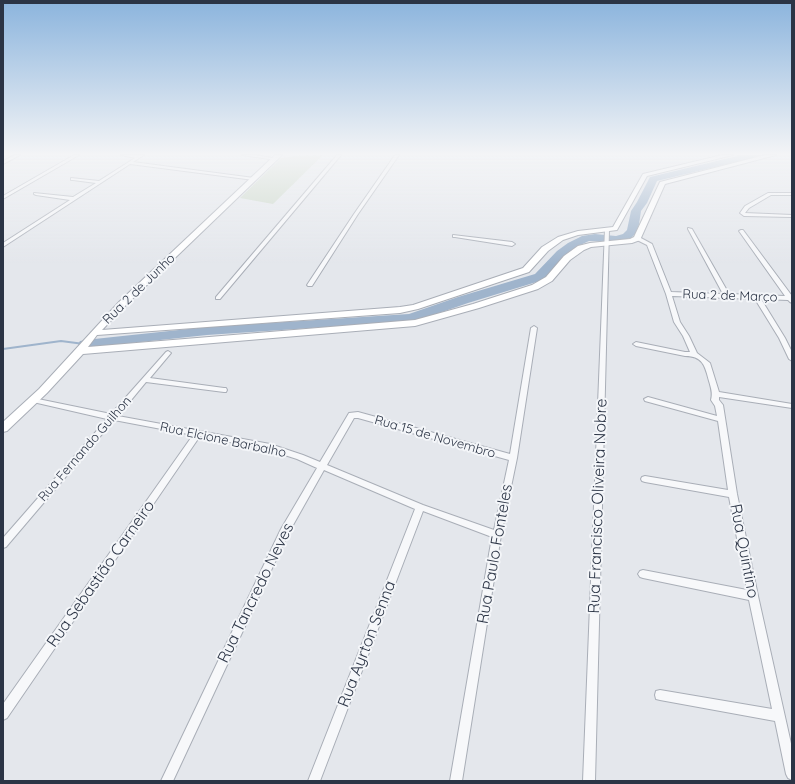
<!DOCTYPE html>
<meta charset="utf-8">
<style>
body{margin:0}
#map{position:relative;width:795px;height:784px;overflow:hidden;background:#e4e7ec;font-family:Quicksand,sans-serif}
canvas{display:block}
.frame{position:absolute;inset:0;border:4px solid #2b3445;pointer-events:none}
</style>
<div id="map">
<canvas width="795" height="784"></canvas>
<div class="frame"></div>
</div>
<script>
const ctx = document.querySelector('canvas').getContext('2d');
ctx.lineJoin = 'round';
function fillPath(path, color) { ctx.fillStyle = color; ctx.fill(path, 'evenodd'); }
function strokePath(path, color, width, dash) { ctx.strokeStyle = color; ctx.lineWidth = width; ctx.lineCap = dash ? 'butt' : 'round'; ctx.setLineDash(dash || []); ctx.stroke(path); }
function write(font, color, halo, rows, align = 'center') {
  ctx.font = font + ' Quicksand,sans-serif'; ctx.lineWidth = 4; ctx.setLineDash([]); ctx.textBaseline = 'middle'; ctx.strokeStyle = halo; ctx.fillStyle = color; for (const [text, x, y, turn = 0] of rows) {
    ctx.save(); ctx.translate(x, y); ctx.rotate((+turn || 0) * Math.PI / 180); ctx.textAlign = isNaN(turn) ? turn : align; if (halo) ctx.strokeText(text, 0, 0); ctx.fillText(text, 0, 0); ctx.restore();
  }
}
const green = new Path2D(`
 M323 155 273 204 240 198 281 158 295 156Z`);
const stream = new Path2D(`
 M3 349 61 341 84 344`);
const river = new Path2D(`
 M741 155H758L757 157 657 181 647 203 641 211 638 231 631 238 616 242 589 241 576 247 565 257 543 280 468 303 416 321 207 335 85 348 80 347 78 344 80 341 85 340 207 327 409 314 458 297 535 274 557 251 568 243 582 236 595 234 616 236 623 234 627 230 631 211 637 202 650 177Z`);
const street = new Path2D(`
 M15 155H20L3 164V161Z
 M74 155H79L3 199V196Z
 M121 155H144L133 162 254 178 256 179 254 180 130 164 3 247V243L70 200 36 195 34 194V193L73 197 96 183 73 180H71V178L99 181 135 158Z
 M242 155H255L278 159 276 160Z
 M337 155H341L220 299H216V297Z
 M395 155H399L358 214 312 286H308L307 285 354 214Z
 M768 193H792V195H771L749 208 745 213 792 215V217L744 216 740 213 745 206Z
 M688 228 692 229 729 294 785 296 739 231 741 230H743L792 296V303L790 302 788 300 761 299 785 338 792 352V361L789 359 779 338 755 299 672 296 680 322 689 336 697 353 710 363 719 392 792 404V408L719 397V400L723 405 737 494 758 596 792 748V780L788 778 786 774 775 721 660 700 656 699 655 695 656 691 660 690 772 709 749 600 643 578 640 577 638 574 640 571 643 570 747 590 729 497 645 482 642 481 641 479 642 477 645 476 728 490 718 421 645 401 644 399 648 397 717 416 715 406 711 400C713 393 711 388 709 381 705 366 703 356 685 356L636 346 633 344 636 342 685 352H690L683 336 674 322 666 294 647 245 635 239V237H639L652 244 671 292 723 294 688 229Z
 M605 229 609 230 595 781H583Z
 M453 235 512 242 515 244 512 246 455 237H453Z
 M534 326 537 328 517 458 501 535 462 781H450L492 537 423 511 320 781H308L415 509 324 470 288 534 173 781H161L281 529 317 468 297 459 269 450 200 436 7 718 3 720V704L193 435 114 420 6 547 3 548V538L107 419 33 402H30L29 400 30 398H33L111 414 166 352 168 351 171 353 150 378 224 388H226L227 390 226 392H224L146 382 118 416 270 444 303 455 320 462 349 413 358 412 510 454 531 328ZM354 418H358L509 460 494 530 423 505 327 465Z`);
const secondary = new Path2D(`
 M275 155H282L125 306 102 330 400 307 413 305 523 268 542 247 558 237 578 231 613 227 643 174 722 155H733L647 176 617 230 578 235 563 240 548 251 529 272 418 309 400 313 97 335 88 347 415 320 473 304 532 285 546 277 564 256 578 246 590 243 630 239 634 237 660 182 765 155H776L665 184 640 240 632 243 591 247 584 250 570 260 552 281 538 289 479 308 415 326 83 354 47 393 7 431 3 432V422L39 389 119 302Z`);
const streetNames = [
 ["Rua 2 de Junho",139,289,-44],
 ["Rua 2 de Março",730,296,2],
 ["Rua 15 de Novembro",435,437,16],
 ["Rua Elcione Barbalho",223,440,12],
 ["Rua Fernando Guilhon",85,449,-49]
];
const nearStreetnames = [
 ["Rua Francisco Oliveira Nobre",598,506,-88],
 ["Rua Quintino",744,551,79],
 ["Rua Paulo Fonteles",495,554,-80],
 ["Rua Sebastião Carneiro",101,574,-55],
 ["Rua Tancredo Neves",256,593,-64],
 ["Rua Ayrton Senna",367,644,-69]
];
fillPath(green, '#c9d6c5');
strokePath(stream, '#9fb4cc', 2);
fillPath(river, '#9fb4cc');
strokePath(street, '#a9aeb7', 2);
strokePath(secondary, '#a9aeb7', 2);
fillPath(street, '#f7f8fa');
fillPath(secondary, '#fff');
const sky = ctx.createLinearGradient(0, 0, 0, 265);
sky.addColorStop(0, '#8bb4dd');
sky.addColorStop(0.58, '#f3f4f6');
sky.addColorStop(1, '#f3f4f600');
ctx.fillStyle = sky;
ctx.fillRect(0, 0, 795, 265);
write('13px', '#2b3445', '#f4f6f9', streetNames);
write('16px', '#2b3445', '#f4f6f9', nearStreetnames);
</script>
